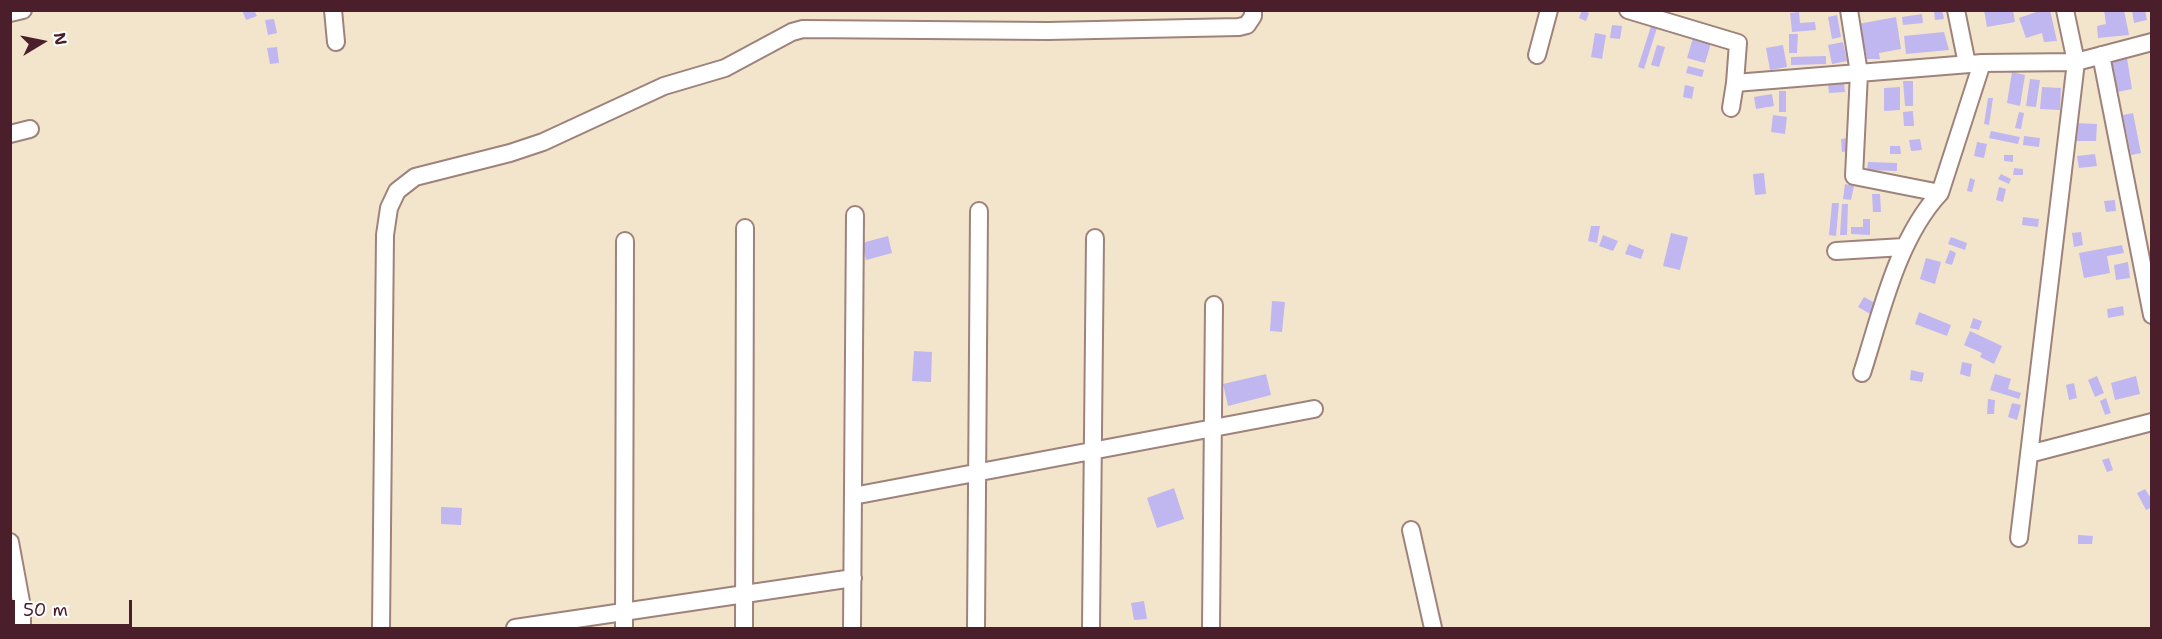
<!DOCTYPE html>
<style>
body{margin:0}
#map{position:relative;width:2162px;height:639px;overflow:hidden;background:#f2e5cb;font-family:"Shantell Sans",sans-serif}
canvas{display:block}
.frame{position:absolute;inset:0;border:12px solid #4a1f2b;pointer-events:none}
.north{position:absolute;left:12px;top:12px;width:60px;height:60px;-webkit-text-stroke:4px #fff;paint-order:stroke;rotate:80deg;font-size:16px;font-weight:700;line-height:24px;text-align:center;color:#4a1f2b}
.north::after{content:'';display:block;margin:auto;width:21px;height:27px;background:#4a1f2b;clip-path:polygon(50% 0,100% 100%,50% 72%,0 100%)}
.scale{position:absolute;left:12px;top:600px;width:120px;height:27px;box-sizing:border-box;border:3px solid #4a1f2b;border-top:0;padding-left:8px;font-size:18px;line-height:21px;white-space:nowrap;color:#4a1f2b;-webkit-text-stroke:4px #fff;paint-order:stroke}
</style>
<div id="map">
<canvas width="2162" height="639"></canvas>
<div class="frame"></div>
<div class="north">N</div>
<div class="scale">50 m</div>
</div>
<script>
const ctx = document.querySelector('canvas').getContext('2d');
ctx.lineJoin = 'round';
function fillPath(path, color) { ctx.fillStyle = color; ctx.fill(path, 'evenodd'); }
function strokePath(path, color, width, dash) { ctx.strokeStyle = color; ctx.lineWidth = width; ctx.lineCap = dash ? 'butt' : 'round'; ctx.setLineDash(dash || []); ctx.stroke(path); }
const building = new Path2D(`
 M242 10H254L257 16 246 20Z
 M1582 10 1589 13 1586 21 1579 18Z
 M1942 10 1944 19 1935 20 1934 12Z
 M1984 10H2013L2015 22 1987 27Z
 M2042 10H2050L2057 41 2044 42 2042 33 2026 38 2019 18Z
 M2104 10H2124L2129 35 2098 38 2097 26 2106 24Z
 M2132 10H2145L2147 20 2134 23Z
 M1799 12 1800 23 1815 22 1816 30 1792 32 1790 13Z
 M1922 14 1923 23 1903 25 1902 17Z
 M1837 15 1841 37 1832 39 1828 17Z
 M1896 17 1901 49 1879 53 1880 59H1867L1860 27 1861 34 1853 25Z
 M274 19 277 33 268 35 265 20Z
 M1612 25 1622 26 1620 39 1610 38Z
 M1651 26 1657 28 1644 69 1638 67Z
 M1944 32 1949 50 1906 54 1904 36Z
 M1595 33 1606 35 1602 59 1591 57Z
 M1789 34H1798L1797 53H1789Z
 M1693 38 1711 43 1705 63 1687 58Z
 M1843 42 1847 61 1832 64 1828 45Z
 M1657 45 1665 47 1659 67 1651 65Z
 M1783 45 1787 67 1770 70 1766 48Z
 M277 47 279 63 270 64 267 48Z
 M1826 56V64L1791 65V57Z
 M2127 58 2132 89 2117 92 2111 61Z
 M1688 66 1704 70 1702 77 1686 73Z
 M2012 72 2025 75 2020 106 2007 103Z
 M2030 79 2040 80 2036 107 2026 106Z
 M1903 81H1913V106H1905Z
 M1844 83 1845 92 1829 93 1828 84Z
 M1685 85 1694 87 1692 99 1683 97Z
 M1900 87V110L1884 111V88Z
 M2042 87 2061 88 2060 110 2040 109Z
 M1779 91H1786V112H1779Z
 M1772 94 1774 106 1756 109 1754 97Z
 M1988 98H1993L1989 125 1984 124Z
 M1913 111 1914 126H1904L1903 112Z
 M2019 112 2024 113 2021 129 2015 128Z
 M2133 113 2141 153 2131 155 2123 115Z
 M1773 115 1787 117 1785 134 1771 132Z
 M2074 123 2097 124 2096 141H2074Z
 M1991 131 2020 137 2018 144 1989 138Z
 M2024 136 2040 138 2039 147 2023 145Z
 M1848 138 1850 151 1842 152 1841 139Z
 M1920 139 1922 150 1911 151 1909 140Z
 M1977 142 1987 144 1984 158 1974 156Z
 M1890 146H1900L1901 154H1890Z
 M2095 154 2097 166 2079 168 2077 156Z
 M2004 155H2013V162L2004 161Z
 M1868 162 1897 163V171L1867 170Z
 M2014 168 2023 169V175H2013Z
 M1764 173 1766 194 1755 195 1753 174Z
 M2001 174 2011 179 2009 184 1998 179Z
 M1970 178 1975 180 1972 192 1967 191Z
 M1845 184 1854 186 1851 200 1843 199Z
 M1999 187 2006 189 2003 202 1996 200Z
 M1872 194H1880L1881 212H1873Z
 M2115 200 2116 211 2106 212 2104 201Z
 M1832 203H1839L1836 236 1829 235Z
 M1842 204H1848L1847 235H1840Z
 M2023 217 2039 219 2038 227 2022 225Z
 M1863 219H1870V235L1851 234V227H1863Z
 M1591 226H1600L1597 243 1588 241Z
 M2081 232 2083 245 2074 247 2072 233Z
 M1671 233 1688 237 1680 270 1663 266Z
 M1603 235 1618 241 1613 251 1599 246Z
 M888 236 892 253 866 260 862 243Z
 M1951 237 1967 243 1965 250 1948 244Z
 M1629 244 1644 250 1641 259 1625 254Z
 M2122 245 2124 253 2107 256 2110 273 2084 278 2079 253Z
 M1950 250 1956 253 1952 265 1945 263Z
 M1926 258 1941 262 1935 284 1920 279Z
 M2128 262 2130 278 2116 280 2114 265Z
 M1864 297 1877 304 1872 315 1858 307Z
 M1272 301 1285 302 1282 332 1270 331Z
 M2123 306 2124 315 2108 318 2107 309Z
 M1919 312 1951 325 1947 336 1915 324Z
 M1973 318 1982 321 1979 330 1970 328Z
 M1970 331 2002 346 1994 364 1980 357 1982 353 1964 345Z
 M914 351 932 352 931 382 912 381Z
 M1962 362 1972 364 1970 377 1960 374Z
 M1911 370 1924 373 1922 382 1910 380Z
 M1266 374 1271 395 1228 406 1223 384Z
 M1995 374 2011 379 2008 389 2021 393 2019 399 1990 390Z
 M2097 376 2104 393 2095 397 2088 380Z
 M2136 376 2140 394 2115 400 2111 383Z
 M2074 383 2077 398 2069 400 2066 385Z
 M2106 398 2111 413 2105 415 2100 401Z
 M1988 399 1995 400 1994 414H1987Z
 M2012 403 2021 405 2017 420 2008 417Z
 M2109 458 2113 470 2107 472 2102 460Z
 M1174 488 1184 519 1157 528 1147 498Z
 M2145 489 2152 500V507L2146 510 2137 493Z
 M441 507 462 508 461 525 441 524Z
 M2078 535 2093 536 2092 544H2078Z
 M1144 601 1147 619 1134 620 1131 603Z`);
const minor = new Path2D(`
 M333 10 336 42
 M1628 10 1738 43 1735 83 1731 108
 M1849 10 1859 73 1854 176 1940 193
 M1956 10 1967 64
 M10 13 23 10
 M1537 55 1549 10
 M2101 55 2152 315
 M1735 83 1982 63 2076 62 2152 42
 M10 134 30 129
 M1836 251 1904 247
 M1862 373C1881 314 1897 239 1940 193L1982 63
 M2029 454 2152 422
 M853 496 1314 409
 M1411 530 1433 628
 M2019 538 2076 62 2065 10
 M10 542 22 607V628
 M381 628 385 235 389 208 397 191 415 177 510 153 543 142 664 86 725 68 792 32 803 29 1048 31 1239 27 1247 25 1253 16V10
 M515 628 853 578
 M624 628 625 241
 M744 628 745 228
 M852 628 855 215
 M976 628 979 211
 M1091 628 1095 238
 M1211 628 1214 305`);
fillPath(building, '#c0b7f0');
strokePath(minor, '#9e827b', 20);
strokePath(minor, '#fff', 16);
</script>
